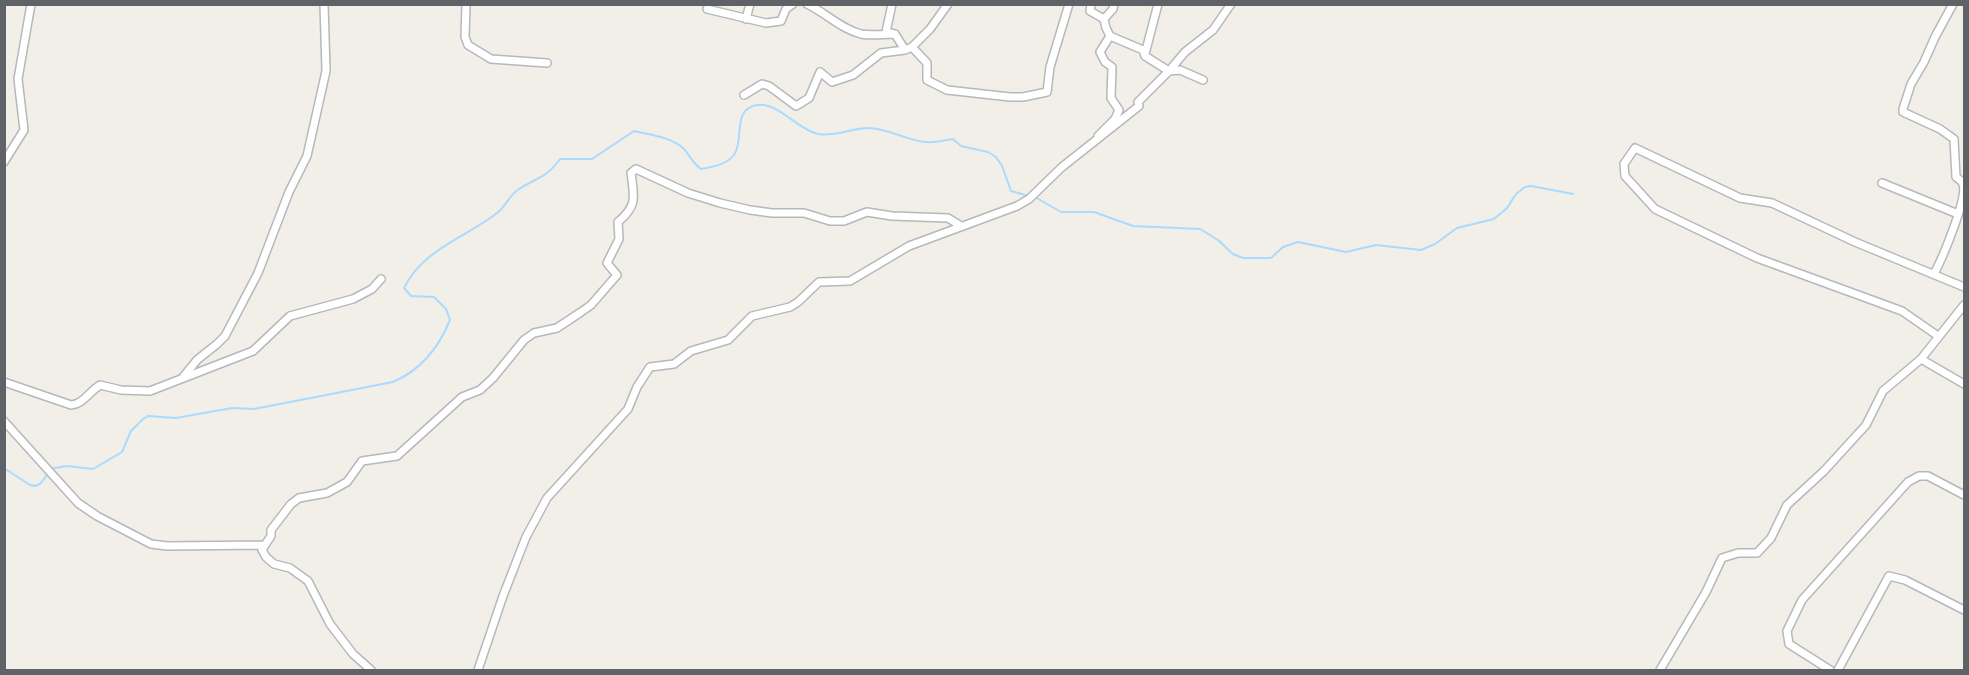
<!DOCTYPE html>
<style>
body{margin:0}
#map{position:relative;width:1969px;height:675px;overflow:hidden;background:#f1efe8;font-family:"Public Sans",sans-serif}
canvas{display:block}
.frame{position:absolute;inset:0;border:6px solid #5f6368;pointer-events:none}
</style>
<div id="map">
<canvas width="1969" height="675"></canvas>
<div class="frame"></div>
</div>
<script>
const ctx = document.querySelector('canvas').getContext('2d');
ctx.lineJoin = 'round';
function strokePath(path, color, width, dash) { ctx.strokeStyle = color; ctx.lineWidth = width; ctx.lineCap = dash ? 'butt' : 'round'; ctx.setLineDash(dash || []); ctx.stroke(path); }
const stream = new Path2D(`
 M1035 197 1061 212H1094L1133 226 1200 229 1218 240 1233 254 1243 258H1271L1283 247 1298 242 1346 252 1376 245 1421 250 1435 244 1457 228 1494 219 1507 208 1516 194 1525 187 1531 186 1573 194
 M4 471 7 470 30 485 35 486 40 484 51 470 55 468 67 466 93 469 122 452 131 431 143 419 148 416 176 418 232 408 254 409 393 382C421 370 439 347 450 320L446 309 434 297 411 296 404 288C423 249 465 238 497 213 506 206 510 194 519 189 538 177 546 178 560 159H592L634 131C650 135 673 137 685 150 691 158 693 163 701 169 713 167 731 164 736 151 743 136 733 109 757 105 778 102 798 130 818 134 835 137 852 128 868 128 888 128 907 141 926 142 935 143 945 140 953 139L961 146 988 152 996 157 1002 166 1011 191 1029 196`);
const street = new Path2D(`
 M466 4 465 37 468 45 491 59 547 63
 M807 4C826 13 841 29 861 34 872 36 884 34 895 34
 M892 4 886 32 895 34 905 50
 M1091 4 1090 11 1104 19
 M707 9 766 23 781 21 786 9 793 4
 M746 19 750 4
 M1110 36 1143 50 1145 56 1169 71 1180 70 1203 80
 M912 47 927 63V80L947 90 1010 97H1023L1047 92 1050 67 1069 4
 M1145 54 1158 4
 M744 95 762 84 769 86 796 106 809 98 820 72 832 82 853 75 881 53 905 50 912 47 930 29 948 4
 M1098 136 1115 119 1119 110 1111 98 1112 67 1105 62 1100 52 1110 36 1106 28 1104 19 1113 9 1114 4
 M4 162 24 130 18 79 31 4
 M1882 183 1958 214
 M1934 274C1942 259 1968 198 1963 184 1962 181 1959 179 1956 177L1954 139 1940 129 1903 112V109L1911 84 1924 62 1935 37 1953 4
 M1938 336 1902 311 1757 258 1655 209 1625 176 1624 164 1635 148 1740 198 1772 203 1855 242 1964 287
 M1921 359 1964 384
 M184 376 197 360 217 344 225 336 258 273 289 192 307 156 326 71 324 4
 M4 382 71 405C83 404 89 392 100 385L121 390 150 391 253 351 290 316 353 299 372 289 381 279
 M4 421 78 503 97 516 151 544 167 546 265 545 271 536V530L291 504 299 498 327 493 347 482 362 461 397 456 462 397 480 390 493 378 524 340 534 333 557 328 581 312 591 305 617 275 607 263 619 239 618 222C638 205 634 197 631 173L636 169 688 193 720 203 750 210 772 213H804L830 221H844L867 212 892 216 948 218 961 226
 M265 545 262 550 266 557 274 564 290 568 308 581 330 624 353 654 371 670
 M478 670 503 596 526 537 547 498 628 409 637 387 650 367 674 364 691 351 728 340 752 316 790 307 798 302 819 282 850 281 909 246 1017 206 1029 199 1062 167 1139 106 1138 102 1169 71 1185 52 1213 30 1231 4
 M1660 670 1706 592 1722 558 1738 553H1757L1771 538 1787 505 1824 471 1866 425 1883 391 1921 359 1964 305
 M1830 670 1789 644 1787 631 1802 600 1908 482 1919 476H1928L1964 495
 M1838 670 1889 576 1905 580 1964 610`);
strokePath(stream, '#aadaff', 2);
strokePath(street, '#b5b8bc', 10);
strokePath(street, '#fff', 7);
</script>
